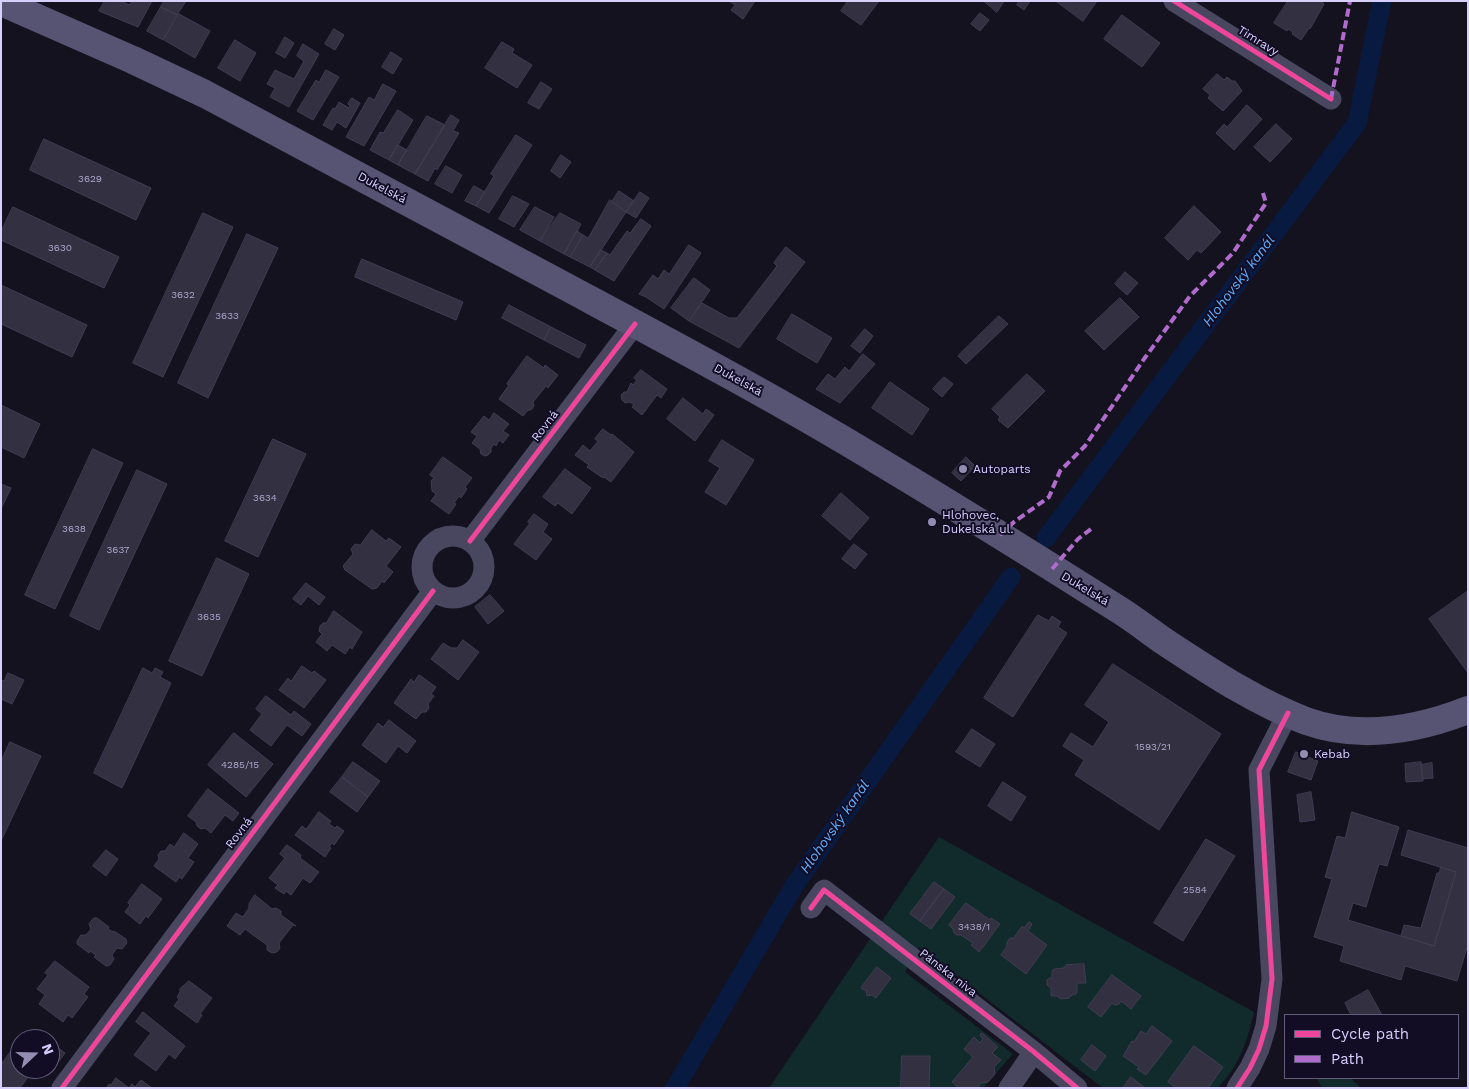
<!DOCTYPE html>
<meta charset="utf-8">
<style>
body{margin:0}
#map{position:relative;width:1469px;height:1089px;overflow:hidden;background:#15121f;font-family:"Work Sans",sans-serif}
canvas{display:block}
.frame{position:absolute;inset:0;border:2px solid #d7d0ff;pointer-events:none}
.legend{position:absolute;left:1284px;top:1014px;width:175px;height:65px;box-sizing:border-box;background:#120d24;border:1px solid #615b7c;margin:0;padding:6px 9px;list-style:none;font-size:15px;color:#d7d0ff}
.legend li{display:flex;align-items:center;gap:10px;height:25px}
.legend b{width:25px;border:1px solid #615b7c}
.north{position:absolute;left:10px;top:1029px;width:50px;height:50px;box-sizing:border-box;background:#120d24;border:1px solid #615b7c;border-radius:50%;rotate:69deg;font-size:14px;font-weight:700;line-height:20px;text-align:center;color:#d7d0ff}
.north::after{content:'';display:block;margin:auto;width:18px;height:22px;background:#938eb1;clip-path:polygon(50% 0,100% 100%,50% 72%,0 100%)}
</style>
<div id="map">
<canvas width="1469" height="1089"></canvas>
<div class="frame"></div>
<ul class="legend">
<li><b style="height:6px;background:#ed469a"></b>Cycle path</li>
<li><b style="height:6px;background:#b06ccc"></b>Path</li>
</ul>
<div class="north">N</div>
</div>
<script>
const ctx = document.querySelector('canvas').getContext('2d');
ctx.lineJoin = 'round';
function fillPath(path, color) { ctx.fillStyle = color; ctx.fill(path, 'evenodd'); }
function strokePath(path, color, width, dash) { ctx.strokeStyle = color; ctx.lineWidth = width; ctx.lineCap = dash ? 'butt' : 'round'; ctx.setLineDash(dash || []); ctx.stroke(path); }
function write(font, color, halo, rows, align = 'center') {
  ctx.font = font + ' "Work Sans",sans-serif'; ctx.lineWidth = 4; ctx.setLineDash([]); ctx.textBaseline = 'middle'; ctx.strokeStyle = halo; ctx.fillStyle = color; for (const [text, x, y, turn = 0] of rows) {
    ctx.save(); ctx.translate(x, y); ctx.rotate((+turn || 0) * Math.PI / 180); ctx.textAlign = isNaN(turn) ? turn : align; if (halo) ctx.strokeText(text, 0, 0); ctx.fillText(text, 0, 0); ctx.restore();
  }
}
const green = new Path2D(`
 M939 837 1254 1012C1248 1039 1239 1068 1217 1088H1103L919 947 905 972 1013 1054 983 1088H769Z
 M1317 1078H1350L1361 1088H1322Z`);
const canal = new Path2D(`
 M1046 538 1357 123 1382 1
 M675 1088 794 886 1011 577`);
const building = new Path2D(`
 M105 1H125L124 3 130 5 132 1H152L138 27 99 11Z
 M164 1H186L177 15 161 7Z
 M729 1H755L743 19 731 10 735 5Z
 M848 1H879L861 25 841 11Z
 M984 1H1004L997 12Z
 M1019 1H1030L1024 10 1017 5Z
 M1056 1H1097L1083 21Z
 M1288 1H1320L1324 4 1310 29 1309 28 1301 40 1292 34 1293 32 1288 29 1287 31 1274 23Z
 M161 7 177 15 163 40 147 31Z
 M980 13 989 20 980 31 971 24Z
 M179 14 210 31 195 58 164 40Z
 M1122 15 1160 43 1142 67 1104 39Z
 M334 29 344 35 335 50 325 44Z
 M285 37 294 43 285 58 276 53Z
 M235 40 256 53 240 81 218 68Z
 M502 42 514 49 512 53 532 65 517 88 485 68Z
 M303 44 319 54 289 107 270 97 275 88 267 84 275 70 294 79 304 61 297 56Z
 M391 52 402 59 393 74 382 67Z
 M326 70 339 77 313 120 297 111 316 80 319 82Z
 M1217 74 1224 80 1227 77 1232 81H1235L1242 91 1223 111 1208 98 1210 95 1203 89Z
 M541 82 552 89 539 109 528 103Z
 M383 84 396 91 364 146 346 137 369 97 374 100Z
 M352 98 360 103 346 128 337 122 332 130 323 125 333 108 335 109 339 102 349 108 350 106 348 104Z
 M1247 105 1262 119 1234 150 1216 133 1224 124 1227 127Z
 M398 110 413 120 389 160 370 150 380 132 383 133Z
 M451 115 459 120 453 131 459 133 437 170 435 168 428 181 415 174Z
 M427 116 445 125 415 174 398 165Z
 M1276 124 1292 139 1270 162 1254 147Z
 M516 135 532 145 489 213 476 206 494 176 491 174Z
 M44 139 151 188 136 220 30 170Z
 M398 145 407 150 398 165 389 160Z
 M561 155 571 162 560 178 551 171Z
 M446 166 462 175 452 193 435 184Z
 M474 186 485 192 476 206 465 201Z
 M619 191 634 201 626 212 612 202Z
 M640 192 649 198 636 218 626 212Z
 M513 196 529 204 514 227 499 219Z
 M610 200 626 212 590 267 570 257 583 235 588 238Z
 M1194 206 1221 232 1201 253 1197 250 1188 260 1165 238Z
 M13 207 119 257 104 288 1 240V232Z
 M535 207 554 217 540 241 520 230Z
 M203 213 233 227 163 377 133 363Z
 M560 213 581 224 564 254 540 241Z
 M641 219 651 226 614 281 595 270 607 253 610 255 627 231 630 233Z
 M577 231 583 235 570 257 564 254Z
 M247 234 278 248 208 398 178 383Z
 M689 245 701 253 664 309 646 297 639 294 653 275 658 279 664 270 669 274Z
 M786 247 805 262 739 348 689 321 702 303 729 318H737L777 266 774 263Z
 M601 250 607 253 595 270 590 267Z
 M362 259 463 302 456 320 355 277Z
 M1125 272 1138 283 1127 295 1115 284Z
 M694 278 710 290 689 321 671 308Z
 M1 285 87 325 72 357 1 324Z
 M1120 298 1139 317 1104 350 1085 331Z
 M509 305 551 327 544 340 502 318Z
 M792 314 832 338 817 363 777 339Z
 M999 316 1008 324 966 364 958 356Z
 M551 327 586 345 579 358 544 340Z
 M865 329 873 336 860 353 851 346Z
 M863 354 875 364 840 403 816 389 828 374 835 379 845 367 849 371Z
 M527 356 544 368 545 365 558 375 548 388 546 386 533 402 534 406 531 410H528L523 416 499 399 509 385 507 384Z
 M641 370 667 389 661 398 657 395 642 415 632 407 634 405 630 402 625 403 622 400 621 395 624 392H627L631 383 633 385 637 380 634 378Z
 M1027 374 1045 391 1008 428 998 420 1000 417 992 409Z
 M944 377 953 384 942 397 933 389Z
 M890 382 929 409 912 435 872 408Z
 M683 398 703 414 706 409 714 415 695 441 667 419Z
 M1 405 40 424 24 458 1 447Z
 M494 413 509 424 503 431 509 435 503 443 499 440 496 446 494 444 491 448V452L488 455 485 456 481 454 480 449 472 443 477 436 471 432 484 416 489 420Z
 M603 429 611 435 612 434 634 452 611 482 604 477 603 478 587 467 589 465 575 455 583 445 590 451 598 441 595 439Z
 M273 439 306 454 258 557 225 541Z
 M722 440 754 460 726 505 705 492 720 468 709 461Z
 M93 449 123 463 55 609 25 595Z
 M443 457 472 478 465 487 467 489 461 498 459 496 454 503 456 504 449 514 431 501 436 494 432 491 431 481 434 478 430 475Z
 M966 457 975 466 961 481 952 473Z
 M565 469 591 488 572 514 558 503 555 506 543 497Z
 M137 470 167 484 99 630 70 616Z
 M1 484 11 488 1 509Z
 M841 493 869 518 850 540 822 516Z
 M534 514 548 524 543 532 552 539 536 560 514 544 530 523 528 522Z
 M372 530 386 541 389 538 401 547 386 566 393 572 384 583 382 581 377 588 372 589 345 570 343 566 353 554 351 549 355 544 360 545Z
 M854 544 867 554 855 569 842 559Z
 M217 558 249 574 202 676 169 661Z
 M306 583 325 597 319 605 308 596 301 605 293 599Z
 M1468 591V673L1429 619Z
 M490 595 504 611 488 624 475 607Z
 M334 611 362 632 352 649 350 647 345 654 332 645 327 651 316 642 322 634 319 631 320 626 323 623H326Z
 M1038 615 1049 621 1052 616 1061 622 1058 627 1067 633 1013 717 984 698Z
 M463 640 479 652 458 680 431 659 443 643 451 648H457Z
 M1113 664 1221 734 1159 830 1075 775 1084 760 1063 746 1071 733 1093 747 1109 722 1085 705Z
 M302 666 312 673 314 671 326 680 304 708 279 690 288 678 291 681Z
 M143 668 152 673 155 668 163 672 160 677 171 683 122 788 94 773Z
 M8 673 24 680 12 704 1 699V680L4 681Z
 M419 675 436 687 431 694 434 696 428 704 429 708 426 712H422L416 719 394 703 411 679 414 682Z
 M266 696 291 715 294 711 311 724 302 736 287 725 271 746 250 730 262 714 256 709Z
 M389 720 416 741 407 753 398 746 386 763 362 745 378 723 383 727Z
 M972 729 995 744 980 767 956 752Z
 M234 733 273 764 246 797 208 765Z
 M10 742 41 756 1 841V762Z
 M1296 752 1318 761 1311 780 1288 772Z
 M353 762 380 781 368 797 342 777Z
 M1421 762 1423 781 1406 782 1405 764Z
 M1432 763 1433 778 1422 779 1421 765Z
 M342 777 368 797 357 812 330 792Z
 M1003 782 1026 797 1011 821 988 806Z
 M208 789 239 813 233 821 225 815 211 833 205 828 201 829 197 826 196 822 188 816Z
 M1311 792 1315 820 1300 822 1297 795Z
 M319 812 331 821 329 824 335 828 337 826 344 831 334 845 332 843 329 847 331 848 325 857 295 835 302 826 306 829Z
 M1352 812 1399 827 1387 866 1379 864 1366 907 1353 903 1348 920 1434 946 1456 872 1401 855 1408 830 1468 848V944L1457 981 1405 966 1401 980 1340 961 1344 946 1314 937 1332 879 1325 877 1337 836 1345 838Z
 M184 833 198 844 188 858 194 862 182 879 179 877 176 882 154 866 159 859 158 855 161 851H165L170 844 174 847Z
 M1206 839 1235 856 1183 941 1154 923Z
 M287 845 301 855 300 858 319 872 310 883 303 878 291 895 286 891 284 894 275 888 278 885 269 878 285 858 280 854Z
 M106 850 118 859 106 876 93 866Z
 M1441 867 1456 872 1434 946 1401 936 1404 925 1421 928 1437 873H1439Z
 M934 882 944 889 920 921 910 914Z
 M142 884 162 899 148 918 146 916 140 924 125 912 130 905 128 903Z
 M944 889 955 897 931 929 920 921Z
 M255 895 272 909 276 908 281 911V915L296 926 293 925 279 943 280 948 277 952 272 953 267 950V945L245 929 240 935 227 926 236 913 243 917 249 908V904Z
 M966 903 990 920 991 918 1000 924 979 952 971 945 973 943 961 935H957L954 933 953 929 949 925Z
 M94 918H97L109 927 108 929 113 932 114 931 126 939 127 943 122 949 117 948 112 955 114 959 110 965 106 966 94 957 96 955 90 951 89 953 77 944V941L81 935H86L91 929 89 924Z
 M1029 922 1032 924 1028 931 1047 945 1026 974 1001 955 1007 946V942L1010 938H1014L1022 926 1024 928Z
 M55 961 89 987 84 994 88 997 72 1018 68 1015 63 1022 39 1004 45 995 37 989 48 975 45 973Z
 M1084 964 1086 983H1077V992L1076 994 1072 995 1069 998 1061 999 1057 996H1051V988L1047 985V980L1052 977V971L1054 969 1064 968 1066 965Z
 M877 967 891 978 876 998 872 995 867 996 866 991 861 988Z
 M1112 975 1141 996 1131 1009 1121 1001 1119 1004 1114 1005 1112 1003 1101 1017 1088 1007Z
 M189 981 212 998 200 1014 202 1015 197 1023 174 1006 179 999 177 997 180 992V989Z
 M1368 990 1382 1015H1351L1345 1003Z
 M143 1012 185 1046 175 1059 169 1054 156 1071 134 1055 151 1033 136 1022Z
 M1152 1026 1172 1041 1146 1075 1137 1069 1139 1067 1123 1056 1132 1041 1134 1042 1141 1031 1146 1034Z
 M982 1033 998 1047 992 1053 1001 1060 994 1067 995 1074 988 1082 981 1083 977 1088H959L952 1082 973 1057 964 1049 974 1037 980 1043 983 1038 980 1036Z
 M50 1042 65 1053 53 1069 50 1066Z
 M1092 1045 1106 1056 1095 1071 1081 1060Z
 M1194 1046 1223 1067 1208 1088H1176L1168 1082Z
 M12 1050 20 1056V1069H34L20 1088H1V1065Z
 M902 1056H930L929 1088H901Z
 M1131 1077 1145 1088H1123Z
 M116 1078 129 1088 132 1084 135 1087 141 1080 152 1088H107L109 1084 111 1085Z`);
const minor = new Path2D(`
 M1174 1 1331 99
 M422 567a31 31 0 1 1 62 0a31 31 0 1 1-62 0Z
 M470 541 635 324
 M811 908 824 890 1034 1052 1077 1088
 M62 1088 433 591
 M1009 1088 1034 1052
 M1237 1088 1250 1068 1259 1049 1266 1026 1272 979 1259 770 1288 713`);
const secondary = new Path2D(`
 M1 2 133 60 205 94C324 157 442 221 561 284 669 342 777 399 882 463 962 511 1042 561 1121 611 1135 620 1148 630 1162 640 1208 670 1255 702 1306 721 1359 740 1417 730 1468 710`);
const quiet = new Path2D(`
 M1331 99 1350 1
 M1000 535 1014 522 1049 497 1060 471 1085 446 1144 359 1190 296 1233 253 1266 203 1262 190
 M1052 569 1078 539 1091 529`);
const cycleway = new Path2D(`
 M1174 1 1331 99
 M470 541 635 324
 M811 908 824 890 1034 1052 1077 1088
 M62 1088 433 591
 M1237 1088 1250 1068 1259 1049 1266 1026 1272 979 1259 770 1288 713`);
const markers = [
 [963,469,5,"#938eb1"],
 [932,522,5,"#938eb1"],
 [1304,754,5,"#938eb1"]
];
const numberNames = [
 ["3629",90,179],
 ["3630",60,248],
 ["3632",183,295],
 ["3633",227,316],
 ["3634",265,498],
 ["3638",74,529],
 ["3637",118,550],
 ["3635",209,617],
 ["1593/21",1153,747],
 ["4285/15",240,765],
 ["2584",1195,890],
 ["3438/1",974,927]
];
const streetNames = [
 ["Timravy",1258,41,32],
 ["Dukelská",382,188,28],
 ["Dukelská",738,380,29],
 ["Rovná",545,426,-53],
 ["Dukelská",1085,589,31],
 ["Rovná",239,833,-53],
 ["Pánska niva",948,973,38]
];
const poiNames = [
 ["Autoparts",973,469],
 ["Hlohovec,",942,515],
 ["Dukelská ul.",942,529],
 ["Kebab",1314,754]
];
const waterNames = [
 ["Hlohovský kanál",1239,281,-53],
 ["Hlohovský kanál",835,827,-55]
];
fillPath(green, '#112a2c');
strokePath(canal, '#091a40', 19);
fillPath(building, '#333041');
strokePath(building, '#413c53', 1);
strokePath(minor, '#494760', 21);
strokePath(secondary, '#565373', 28);
strokePath(quiet, '#b06ccc', 4, [8, 4]);
strokePath(cycleway, '#ed469a', 5);
for (const [x, y, r, color] of markers) { const dot = new Path2D(); dot.arc(x, y, r, 0, 2 * Math.PI); ctx.fillStyle = color; ctx.fill(dot); strokePath(dot, '#120d24', 2); }
write('10px', '#aea8d0', null, numberNames);
write('12px', '#d7d0ff', '#120d24', streetNames);
write('12px', '#d7d0ff', '#120d24', poiNames, 'left');
write('italic 14px', '#5eb0ff', '#120d24', waterNames);
</script>
